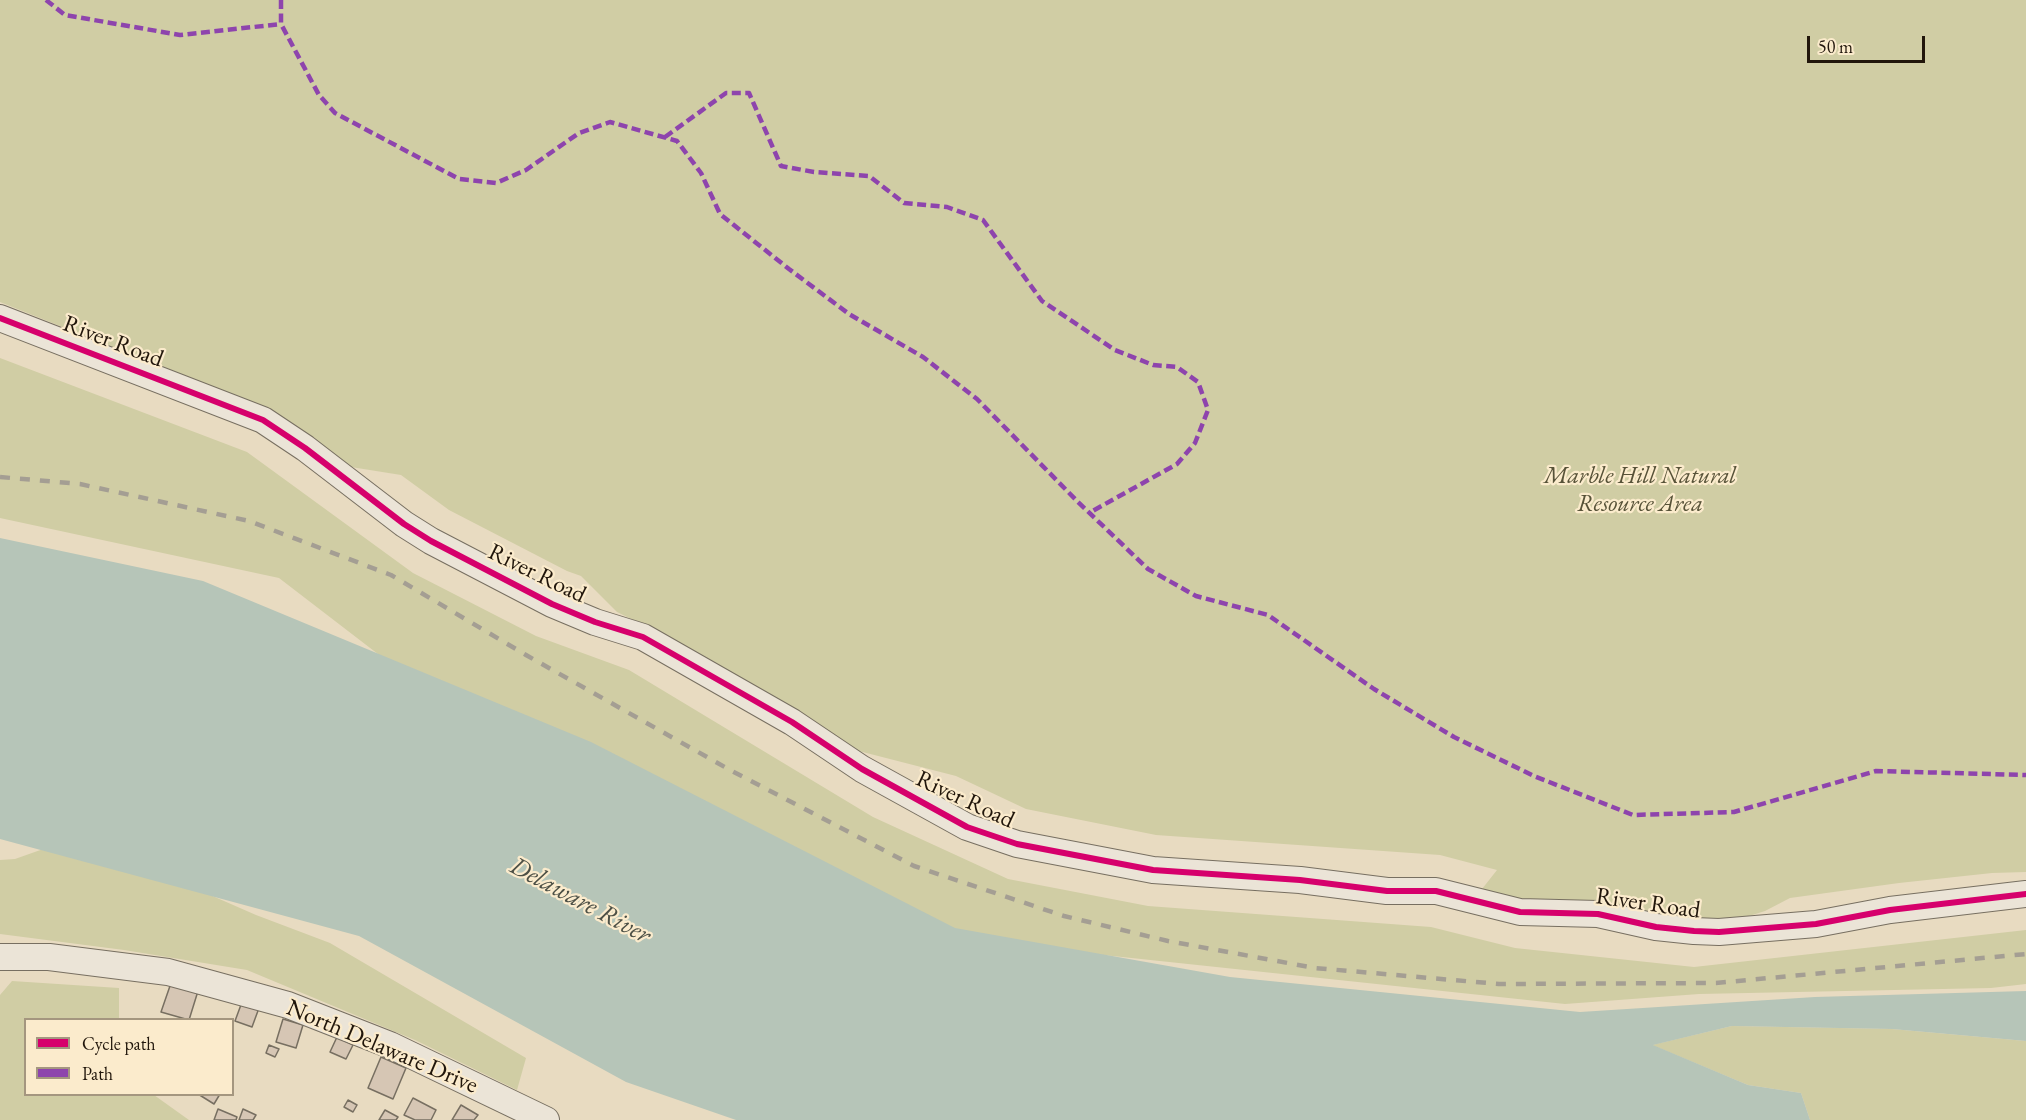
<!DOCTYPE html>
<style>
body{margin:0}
#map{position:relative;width:2026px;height:1120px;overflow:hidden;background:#e8dbc1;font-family:"EB Garamond",serif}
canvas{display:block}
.legend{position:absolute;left:24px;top:1018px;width:210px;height:78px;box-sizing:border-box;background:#fbebcc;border:2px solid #a4967f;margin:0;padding:8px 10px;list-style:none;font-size:18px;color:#21160b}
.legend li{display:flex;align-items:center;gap:12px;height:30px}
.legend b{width:30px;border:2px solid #a4967f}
.scale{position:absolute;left:1807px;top:36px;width:118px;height:27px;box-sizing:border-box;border:3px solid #21160b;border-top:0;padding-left:8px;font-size:18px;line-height:21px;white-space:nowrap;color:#21160b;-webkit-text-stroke:4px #fbebcc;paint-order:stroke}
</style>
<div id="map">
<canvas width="2026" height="1120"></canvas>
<ul class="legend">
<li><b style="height:8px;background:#d6006c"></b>Cycle path</li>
<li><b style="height:8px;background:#8e44ad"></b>Path</li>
</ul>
<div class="scale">50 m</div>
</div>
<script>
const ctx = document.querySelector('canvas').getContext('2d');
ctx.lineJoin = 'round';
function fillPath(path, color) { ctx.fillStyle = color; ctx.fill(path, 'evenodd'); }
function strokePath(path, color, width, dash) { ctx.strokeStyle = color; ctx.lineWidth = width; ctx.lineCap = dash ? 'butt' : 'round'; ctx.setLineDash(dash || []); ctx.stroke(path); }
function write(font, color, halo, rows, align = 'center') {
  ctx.font = font + ' "EB Garamond",serif'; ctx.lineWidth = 4.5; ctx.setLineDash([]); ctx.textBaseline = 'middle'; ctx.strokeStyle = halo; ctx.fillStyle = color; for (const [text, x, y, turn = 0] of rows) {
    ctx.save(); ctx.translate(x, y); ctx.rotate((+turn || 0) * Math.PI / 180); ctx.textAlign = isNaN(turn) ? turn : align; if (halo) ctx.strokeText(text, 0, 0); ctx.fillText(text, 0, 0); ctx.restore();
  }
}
const green = new Path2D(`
 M0 0H2026V872L1992 873 1899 883 1790 898 1765 911 1746 917 1702 920 1653 914 1599 902 1512 899 1482 889 1497 870 1440 855 1156 835 1026 809 956 776 851 749 678 642 617 612 581 576 567 571 449 510 401 475 351 467 285 419 217 389 0 302Z
 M0 358 247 452 413 573 536 636 629 670 873 817 1008 879 1148 906 1431 927 1515 948 1694 967 2026 930V984L1991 988 1699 994 1565 1004 1009 945 866 904 430 694 279 578 0 518Z
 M63 842 144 866 256 915 330 943 526 1058 517 1090 415 1040 247 970 124 950 0 934V860L15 859Z
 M12 981 119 988V1019L26 1020V1094L154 1095 189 1120H0V995Z
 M1732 1026 1892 1029 2026 1041V1120H1810L1801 1093 1748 1085 1652 1045Z`);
const water = new Path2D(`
 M0 538 203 581 591 742 955 928 1230 977 1580 1012 1815 997 2026 991V1041L1892 1029 1732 1026 1653 1045 1748 1085 1801 1093 1810 1120H736L626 1082 359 936 0 839Z`);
const building = new Path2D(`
 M171 983 198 991 189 1020 161 1012Z
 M242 1002 259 1008 252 1027 235 1021Z
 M283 1019 303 1025 296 1048 276 1042Z
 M337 1037 353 1045 346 1059 330 1052Z
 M269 1045 279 1049 275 1057 266 1053Z
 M381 1057 406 1068 393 1099 368 1088Z
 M198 1094H220L214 1104Z
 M413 1098 436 1110 431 1120H415L404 1115Z
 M348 1100 357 1105 353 1112 344 1107Z
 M461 1105 478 1115 474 1120H452Z
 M218 1109 237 1117 236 1120H214Z
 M243 1109 256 1115 253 1120H239Z
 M385 1110 398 1117 396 1120H379Z`);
const secondary = new Path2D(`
 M0 318 263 420 305 448 404 524 431 541 552 604 595 622 643 637 792 722 862 769 967 827 1017 844 1153 870 1300 880 1387 891H1436L1520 912 1598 914 1656 927 1694 931 1719 932 1816 924 1890 910 2026 894
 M0 957H49L168 972 288 1005 390 1045 546 1120`);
const rail = new Path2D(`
 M0 477 80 484 249 521 391 575 526 655 730 770 914 866 1064 916 1168 941 1315 968 1499 984 1716 983 2026 954`);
const quiet = new Path2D(`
 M46 0 65 15 180 35 281 24
 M281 0V24L319 95 335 113 459 179 496 183 526 170 579 133 610 122 677 141 701 173 720 214 789 269 849 314 923 357 977 399 1078 502 1148 569 1196 596 1268 615 1374 689 1454 737 1534 776 1633 815 1734 812 1876 771 2026 775
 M665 137 726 93H749L781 166 814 172 869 176 904 203 947 207 983 220 1042 301 1115 350 1153 365 1177 367 1198 382 1208 410 1195 443 1177 464 1089 513`);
const cycleway = new Path2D(`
 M0 318 263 420 305 448 404 524 431 541 552 604 595 622 643 637 792 722 862 769 967 827 1017 844 1153 870 1300 880 1387 891H1436L1520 912 1598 914 1656 927 1694 931 1719 932 1816 924 1890 910 2026 894`);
const streetNames = [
 ["River Road",113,342,21],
 ["River Road",537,574,26],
 ["River Road",965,800,25],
 ["River Road",1648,904,8],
 ["North Delaware Drive",382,1047,23]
];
const parkNames = [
 ["Marble Hill Natural",1640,476],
 ["Resource Area",1640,504]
];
const waterNames = [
 ["Delaware River",580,901,28]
];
fillPath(green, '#d0cda4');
fillPath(water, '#b6c5b8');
fillPath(building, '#d6c6b4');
strokePath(building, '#776f61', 1.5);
strokePath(secondary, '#776f61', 28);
strokePath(secondary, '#ebe4d7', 26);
strokePath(rail, '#a49e93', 4.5, [10, 10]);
strokePath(quiet, '#8e44ad', 4.5, [9, 4.5]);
strokePath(cycleway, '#d6006c', 6);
write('24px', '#21160b', '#fbebcc', streetNames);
write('italic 24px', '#575238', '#fbebcc', parkNames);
write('italic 26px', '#4d5046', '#fbebcc', waterNames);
</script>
